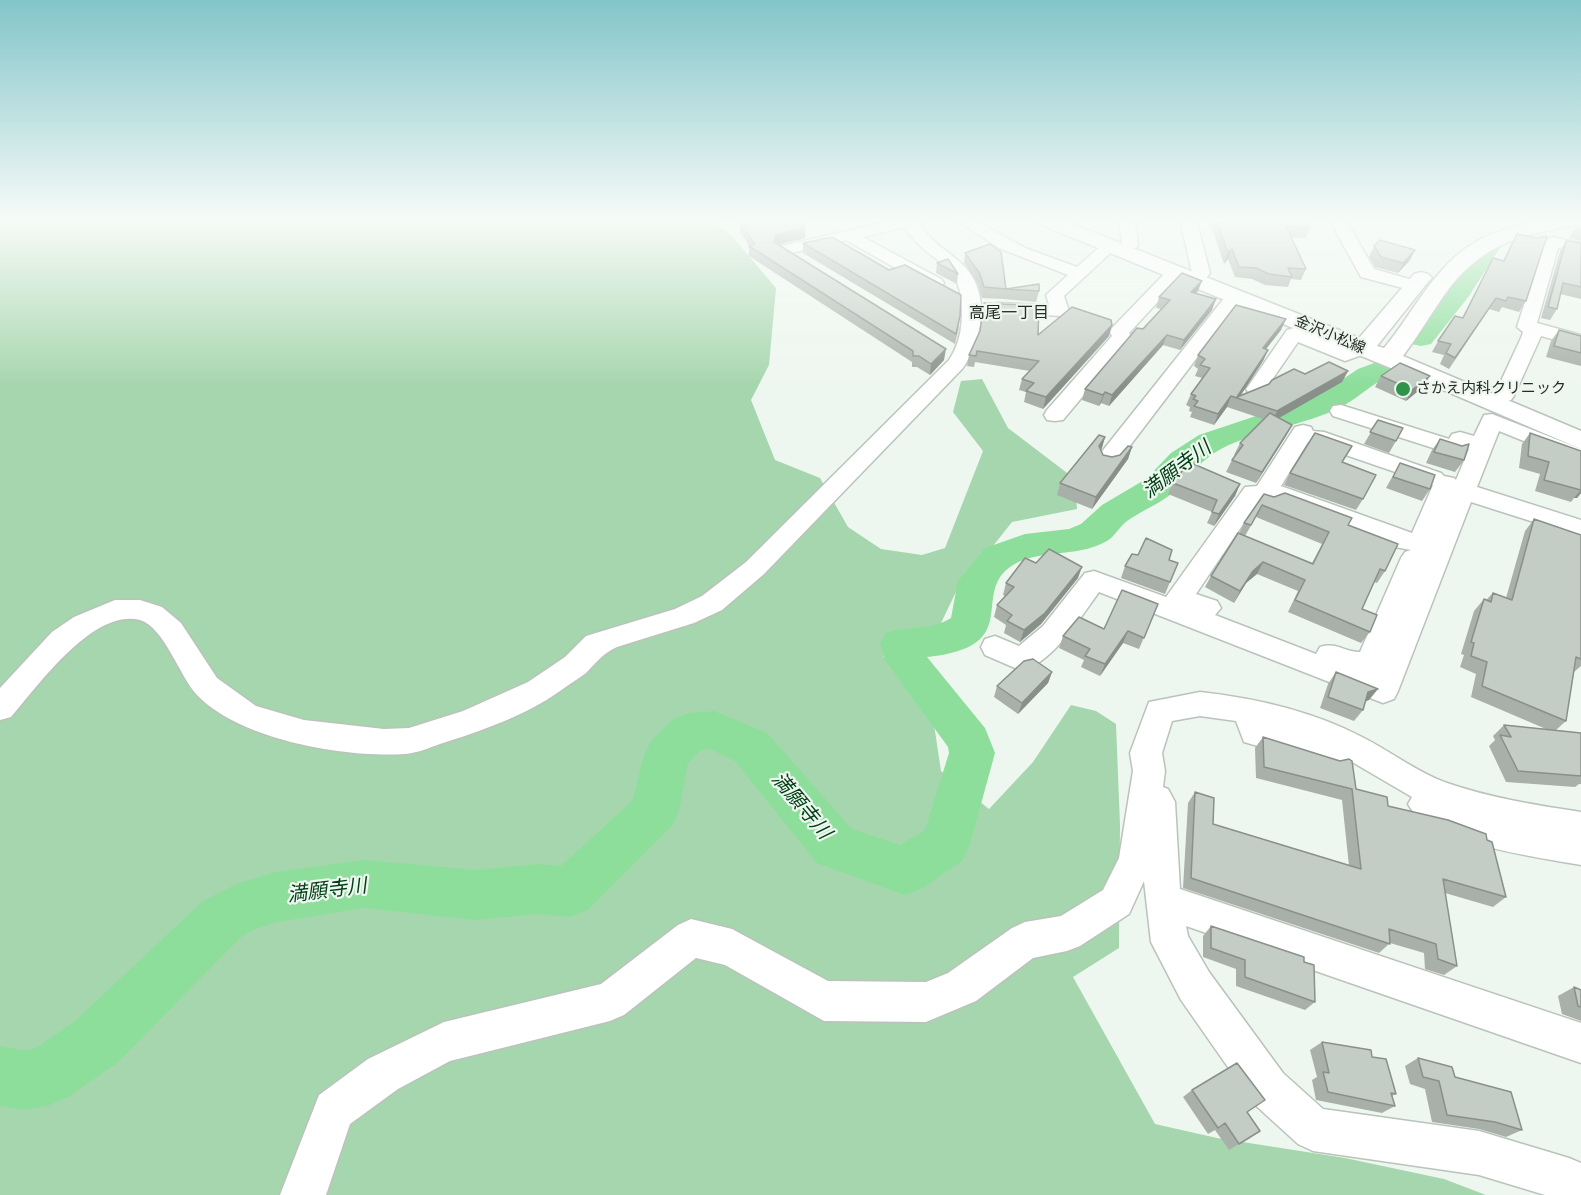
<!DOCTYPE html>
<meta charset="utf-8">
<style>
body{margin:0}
canvas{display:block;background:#eef7ef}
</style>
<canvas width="1581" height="1195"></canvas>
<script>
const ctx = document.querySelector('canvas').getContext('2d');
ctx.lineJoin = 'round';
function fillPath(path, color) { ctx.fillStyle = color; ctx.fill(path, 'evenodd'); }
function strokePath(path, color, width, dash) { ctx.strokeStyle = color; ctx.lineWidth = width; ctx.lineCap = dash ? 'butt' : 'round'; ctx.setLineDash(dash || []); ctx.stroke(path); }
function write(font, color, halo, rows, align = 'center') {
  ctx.font = font + ' Manrope,"Noto Sans JP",sans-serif'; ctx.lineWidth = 4.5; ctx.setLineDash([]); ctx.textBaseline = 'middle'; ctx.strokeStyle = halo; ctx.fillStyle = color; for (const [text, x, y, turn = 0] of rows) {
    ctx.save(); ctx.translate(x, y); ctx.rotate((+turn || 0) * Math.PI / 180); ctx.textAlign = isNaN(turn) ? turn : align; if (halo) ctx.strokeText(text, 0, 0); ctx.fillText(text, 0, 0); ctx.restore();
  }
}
const green = new Path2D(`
 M0 219H710L732 236 776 288 769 365 751 400 775 460 820 478 848 527 881 549 922 555 945 548 983 451 953 412 961 381 982 379 1008 428 1075 479 1077 509 1012 522 955 594 941 623 883 656 932 711 941 771 989 809 1033 762 1071 705 1096 711 1116 724 1120 825 1119 948 1073 977 1155 1124 1217 1138 1345 1158 1444 1179 1486 1195H0Z`);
const river = new Path2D(`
 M1489 239 1497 241 1501 246 1469 296 1431 344 1421 346 1411 344 1407 338 1411 332 1450 286 1481 241Z
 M1382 360 1392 363 1397 369C1391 377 1383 378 1375 384 1364 391 1353 401 1341 407 1304 426 1257 430 1221 449 1197 462 1189 479 1170 495 1157 505 1141 511 1127 521 1119 527 1114 538 1105 542 1075 558 1039 549 1013 565 968 593 1027 647 927 657L985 728 995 753 970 844 963 860 923 888 905 895 817 863 735 761 710 749 701 750 688 763 679 811 672 826 588 910 570 917 538 914 476 920 364 908 276 922 253 930 241 937 117 1063 68 1097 47 1106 23 1110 0 1106V1046L23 1050 36 1048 75 1021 203 901 239 883 276 872 364 860 476 870 538 864 561 866 633 800 644 755 651 741 673 719 689 713 714 711 767 733 852 829 900 845 925 830 949 753 948 747 885 660 880 644 886 633C907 626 933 630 951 618L958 581 985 548 1025 534 1069 529 1081 524 1102 505 1146 479 1171 453 1199 435 1319 395 1358 369Z`);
const minor = new Path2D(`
 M900 219H919C926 241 947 249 963 265 991 292 983 339 963 368L764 574 722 610 694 623 617 647C603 653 596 663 586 673 578 679 568 685 560 691 525 716 481 731 440 744 429 748 417 753 405 754 345 758 240 740 197 695 180 677 164 627 140 620 93 608 38 686 11 717L0 720V688L52 632 74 617 115 600H140L162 607 181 623 217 678 256 706 304 720 384 729 409 728 463 711 528 682 565 657 586 636 675 609 702 596 746 562 949 360C959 345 962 330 962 311 962 257 928 266 905 227L863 237 941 279 944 283 941 287H929L846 240 783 255 775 250 777 247Z
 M955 219H973L1025 248 1077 267 1104 243 1110 241 1118 246 1064 296 1069 311 1066 315 1060 316 1003 312 997 311 994 307 997 303 1049 305 1046 295 1068 275 999 248Z
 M1119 219H1135L1138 245 1136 248H1124L1122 245Z
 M1180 219H1196L1210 273 1207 277H1195L1192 273Z
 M1329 219H1345L1374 269 1420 282 1423 286 1420 290 1414 291 1361 277Z
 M1520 219H1540L1552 226 1544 231 1523 222Z
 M1552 237 1581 243V253L1558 248 1537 323 1581 335V347L1541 336 1514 396 1511 400 1504 402 1497 400 1494 396 1521 338 1523 332 1517 327 1544 242Z
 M1183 270 1189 271 1192 275 1189 279 1177 281 1129 333 1132 337 1129 341 1063 420 1055 421 1047 420 1044 415 1047 410 1112 336 1110 332 1112 328 1165 273Z
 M1235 291 1241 292 1244 296 1116 464 1108 466 1100 464 1097 459 1100 454 1229 292Z
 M1294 328 1345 348 1363 342 1370 344 1373 348 1370 352 1345 361 1298 342 1263 393 1256 395 1249 393 1246 389 1249 385 1287 330Z
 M1341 405 1449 439 1452 434 1460 432 1474 436 1484 415 1492 414 1581 449V464L1499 431 1477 487 1581 520V537L1471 502 1398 691 1394 699 1383 703 1099 592C1080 618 1054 661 1022 671L985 655 981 647 985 639 995 636 1019 646 1043 626 1085 573 1094 571 1166 597 1245 487 1257 486 1295 427 1303 425 1311 427 1313 431 1324 432 1441 473 1444 476 1454 478 1456 480 1469 449 1466 448 1463 453 1455 455 1333 416 1330 411 1333 406ZM1308 442 1433 485 1412 533 1281 486ZM1262 496 1395 547 1411 550 1405 552 1401 558 1360 652C1344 652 1337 642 1320 647L1316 654 1215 615 1221 608 1217 601 1196 594Z
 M1200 692C1255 698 1312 711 1362 737 1390 751 1418 773 1447 783 1491 798 1535 805 1581 812V865C1541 858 1427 843 1408 804L1412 797 1347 759 1343 767 1332 770 1302 759 1244 742 1236 721 1200 716 1172 721 1162 753 1165 771 1163 787 1168 789 1175 802 1180 889 1581 1023V1063L1186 926 1188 936 1209 972 1283 1073 1323 1109 1479 1131 1569 1158 1581 1163V1195H1545L1479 1175 1313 1151 1298 1144 1253 1103 1181 1000 1151 942 1144 881 1129 914 1080 946 1067 951 1033 958 976 1001 926 1022 824 1021 725 965 696 958 624 1015 610 1021 450 1061 398 1089 350 1124 326 1195H280L319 1095 368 1059 444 1022 601 984 678 925 691 919 732 929 828 981 926 982 948 973 1012 928 1025 922 1061 916 1103 890 1119 858 1133 771 1130 753 1149 702Z`);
const major = new Path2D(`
 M1035 219H1060L1359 338 1414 274 1421 272 1428 274 1432 278 1428 282 1377 346 1384 348C1405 323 1420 294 1442 270 1477 229 1529 219 1581 219V225C1522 233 1481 244 1445 294 1431 314 1418 336 1403 356L1581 431V449L1415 378 1037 223Z`);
const wall = new Path2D(`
 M739 219 805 238 778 244 944 360 930 375 917 367H912V362L749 256V246L740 232Z
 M1197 219H1305L1310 228 1305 238 1291 237 1306 269 1301 280 1291 279 1288 287 1265 285 1252 279 1235 277 1228 259 1224 264 1210 222 1199 221Z
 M1581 227V241L1569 238 1575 228Z
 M1517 234 1526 301 1519 312 1502 307 1499 312 1489 309 1449 369 1440 364 1444 355 1432 352 1438 341 1462 318 1493 258 1503 261 1511 244Z
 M1566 241 1581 243V299L1560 294 1557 309 1550 320 1541 318 1560 251Z
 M803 243 959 327 955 344 803 253Z
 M1374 246 1415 250 1410 260 1398 273 1375 267 1369 257Z
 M965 253 1006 289 1004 299 982 298 978 284 964 263Z
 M937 263 958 274 957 284 936 273Z
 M1006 289 1039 291 1036 302 1004 299Z
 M1198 291 1196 293 1212 310 1180 350 1163 345 1109 406 1101 403 1099 406 1082 400 1085 389 1161 309 1156 308 1159 297Z
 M1281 330 1266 349 1268 350 1263 361 1240 396 1305 374 1348 371 1342 382 1279 418 1286 436 1256 483 1226 472 1232 460 1235 455H1234L1240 443 1263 419 1227 407 1214 425 1190 417 1192 412 1189 411 1190 407 1186 405 1191 394 1202 378 1195 376 1198 369 1194 366 1198 355Z
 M1559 330 1581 336V366L1546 357 1551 341Z
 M980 332 1038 335 1109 336 1043 409 1024 402 1026 392 1019 390 1022 379 1030 371 975 362 974 367 967 366 969 355Z
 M1381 376 1423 387 1406 401 1375 387Z
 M1378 420 1396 441 1389 453 1364 444Z
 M1530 433 1581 451V493L1577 498H1574L1571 502 1535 491 1540 474 1519 468 1522 444Z
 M1105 437 1101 450 1103 455 1112 457 1120 455 1132 447 1128 459 1092 509 1057 495 1060 483Z
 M1440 439 1464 460 1455 472 1426 463 1432 450Z
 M1342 463 1363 499 1356 510 1284 485 1290 473Z
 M1400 463 1430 489 1422 501 1386 488Z
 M1173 483 1240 484 1235 496 1214 526 1207 523 1212 512 1168 494Z
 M1264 494 1348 525 1385 571 1377 583 1374 582 1362 609 1370 632 1361 643 1288 612 1298 591 1257 574 1246 583 1234 603 1205 587 1211 576 1239 534 1244 523ZM1256 517 1322 544 1312 563 1245 536Z
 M1534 519 1581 535V666L1574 672 1566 721 1556 730 1581 733V784H1579L1575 787 1506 782 1489 746 1495 740 1493 736 1504 725 1546 729 1471 697 1476 674 1460 667 1464 655 1461 654 1474 611 1484 599 1486 600 1493 593 1506 598 1525 531Z
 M1138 555 1169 560 1170 582 1165 594 1121 578 1125 566Z
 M1036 563 1078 578 1041 624 1020 642 1004 633 1006 625 994 617 997 605 1005 596 1003 595 1006 583Z
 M1158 604 1139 649 1123 643 1100 676 1081 667 1084 660 1059 648 1063 636 1104 629Z
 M1052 672 1048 683 1018 714 994 697 997 686Z
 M1336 672 1369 700 1366 701 1363 710 1354 721 1320 708 1328 684Z
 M1263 737 1388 806 1487 840 1506 897 1493 907 1445 893 1457 966 1444 975 1425 969 1424 953 1390 943 1379 953 1183 888 1188 803 1195 792 1213 824 1349 866 1342 800 1256 778 1255 748Z
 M1211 926 1304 962 1315 1002 1305 1010 1236 986V969L1203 957V936Z
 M1574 987 1581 990V1021L1562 1014 1558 996Z
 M1322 1042 1372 1057 1396 1094 1392 1096 1395 1106 1382 1113 1316 1100 1312 1080 1317 1077 1310 1050Z
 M1418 1058 1455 1077 1522 1130 1506 1137 1479 1129 1432 1122 1425 1089 1410 1084 1405 1066Z
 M1192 1090 1255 1107 1247 1112 1260 1131 1229 1150 1215 1130 1208 1134 1183 1097Z`);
const shadedWall = new Path2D(`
 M805 228V238L777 245 774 242 776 235Z
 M1232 249 1228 259 1224 264 1228 253Z
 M1415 250 1410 260 1398 273 1403 263Z
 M1202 281 1198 291 1188 302 1191 292Z
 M1216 299 1212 310 1180 350 1184 340Z
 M1286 319 1281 330 1258 359 1263 348Z
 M1112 325 1109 336 1043 409 1046 397Z
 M1167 335 1163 345 1109 406 1112 395Z
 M946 349 944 360 930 375 931 364Z
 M1268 350 1263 361 1239 398H1237Z
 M1348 371 1342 382 1272 422 1277 411Z
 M1430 376 1423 387 1406 401 1412 390Z
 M1105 392 1101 403 1099 406 1103 395Z
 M1231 396 1227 407 1214 425 1218 414Z
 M1292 425 1286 436 1256 483 1262 472Z
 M1105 437 1102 448 1095 458 1099 446Z
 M1132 447 1128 459 1092 509 1096 497Z
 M1240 484 1235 496 1214 526 1219 514Z
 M1581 490V493L1577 498H1574Z
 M1263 562 1257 574 1246 583 1234 603 1240 591 1253 571Z
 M1082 567 1078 578 1041 624 1020 642 1024 630Z
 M1128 631 1123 643 1100 676 1105 664Z
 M1052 672 1048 683 1018 714 1022 703Z
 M1378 689 1369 700 1359 704 1368 692Z`);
const building = new Path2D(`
 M739 219H797L805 228 776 235 774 242 946 349 931 364 919 356H913V351L749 246 755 244 739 222Z
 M1216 219H1305L1310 228 1286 226 1306 269 1288 268 1292 277 1269 274 1256 268 1239 267 1232 249 1228 253Z
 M1517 234 1537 238 1547 236 1526 301 1508 297 1506 301 1496 298 1455 358 1446 353 1451 344 1438 341 1455 316 1463 318 1493 258 1504 261Z
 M832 237 889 270 905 265 961 295 960 316 956 334 803 243Z
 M1380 240 1415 250 1403 263 1381 257 1374 246Z
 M1566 241 1581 243V287L1563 283 1557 309 1548 307Z
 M990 244 1001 252 1006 289 984 287 980 274 965 253Z
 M948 259 958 274 937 263Z
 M1182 273 1202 281 1191 292 1216 299 1184 340 1167 335 1112 395 1105 392 1103 395 1085 389 1137 328 1143 329 1170 300 1159 297Z
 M1039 284V291L1006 289Z
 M984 303 1039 306 1038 335 1072 307 1111 320 1112 325 1046 397 1026 391 1034 383 1022 379 1039 361 977 351 976 356 969 355 980 331Z
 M1236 305 1286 319 1263 348 1268 350 1237 397 1269 384 1272 380 1294 369 1305 374 1329 362 1348 371 1277 411 1231 396 1218 414 1194 406 1198 401 1193 399 1196 396 1191 394 1210 368 1200 365 1205 359 1198 355Z
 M1559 330 1581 336V353L1554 346Z
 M1400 363 1430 376 1412 390 1381 376Z
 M1270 413 1292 425 1262 472 1232 460 1243 445 1240 443Z
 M1378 420 1403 428 1396 441 1370 432Z
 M1315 433 1352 446 1342 462 1376 475 1363 499 1290 473Z
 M1530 433 1581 451V490L1544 480 1549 462 1528 456Z
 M1099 435 1105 437 1099 446 1103 455 1112 457 1120 455 1128 446 1132 447 1096 497 1060 483Z
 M1440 439 1462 446 1469 444 1464 460 1434 452Z
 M1189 462 1240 484 1219 514 1212 512 1217 500 1173 483Z
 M1400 463 1435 475 1430 489 1393 477Z
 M1285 493 1352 518 1348 525 1398 544 1385 571 1380 569 1362 609 1377 615 1370 632 1295 600 1305 580 1263 562 1253 571 1240 591 1211 576 1238 533 1313 564 1329 532 1262 505 1251 525 1244 523 1264 494 1274 497Z
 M1534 519 1581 535V659L1576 657 1566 721 1482 686 1487 662 1471 656 1474 643 1471 642 1484 599 1491 602 1493 593 1512 600Z
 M1146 538 1172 550 1169 560 1178 563 1170 582 1125 566 1132 554 1138 555Z
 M1049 549 1082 567 1045 613 1024 630 1007 621 1012 615 997 605 1014 587 1006 583 1025 558 1036 563Z
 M1122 590 1158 604 1144 638 1128 631 1105 664 1085 656 1090 649 1063 636 1079 617 1104 629Z
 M1033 659 1052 672 1022 703 997 686 1024 661Z
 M1336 672 1378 689 1368 692 1363 710 1328 697Z
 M1504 725 1581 733V776L1518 771 1500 735 1511 737Z
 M1263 737 1340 761 1349 759 1352 761 1356 789 1387 797 1388 806 1448 820 1486 834 1487 840 1492 842 1506 897 1443 879 1457 966 1438 959 1436 944 1389 929 1390 944 1191 878 1195 792 1214 798 1213 824 1361 869 1352 789 1264 767Z
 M1211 926 1304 957V962L1314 965 1315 1002 1245 977V960L1211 948Z
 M1574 987 1581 990V1007L1578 1006Z
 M1322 1042 1371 1050 1372 1057 1386 1059 1396 1094 1391 1093 1395 1106 1328 1092 1323 1072 1329 1073Z
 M1418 1058 1452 1067 1455 1077 1511 1092 1522 1130 1495 1122 1447 1115 1439 1081 1423 1077Z
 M1237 1063 1265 1100 1247 1112 1260 1131 1239 1144 1225 1123 1218 1128 1192 1090Z`);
const markers = [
 [1403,389,8,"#2f944a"]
];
const farStreetnames = [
 ["金沢小松線",1330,335,23]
];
const farPoinames = [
 ["さかえ内科クリニック",1416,389]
];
const farNeighbourhoodnames = [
 ["高尾一丁目",1009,314]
];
const waterNames = [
 ["満願寺川",1177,470,-37],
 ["満願寺川",801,806,50],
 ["満願寺川",327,891,-7]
];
fillPath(green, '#a6d6ad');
fillPath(river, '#8dde9b');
strokePath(minor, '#bac3bb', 3);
strokePath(major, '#bac3bb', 3);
fillPath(minor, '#fff');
fillPath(major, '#fff');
fillPath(wall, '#a9b0a9');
fillPath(shadedWall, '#89908a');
fillPath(building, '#c4cdc5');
strokePath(building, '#89908a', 1.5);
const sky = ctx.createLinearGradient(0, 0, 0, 386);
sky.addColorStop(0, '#83c5c9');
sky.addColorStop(0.57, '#f7fbf8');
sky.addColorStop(1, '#f7fbf800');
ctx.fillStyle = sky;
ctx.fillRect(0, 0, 1581, 386);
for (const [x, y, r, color] of markers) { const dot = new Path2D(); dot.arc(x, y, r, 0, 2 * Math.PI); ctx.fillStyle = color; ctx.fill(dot); strokePath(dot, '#eef7ef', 2); }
write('15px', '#272a27', '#eef7ef', farStreetnames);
write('15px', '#272a27', '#eef7ef', farPoinames, 'left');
write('16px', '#272a27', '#eef7ef', farNeighbourhoodnames);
write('italic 20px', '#003f15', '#eef7ef', waterNames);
</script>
